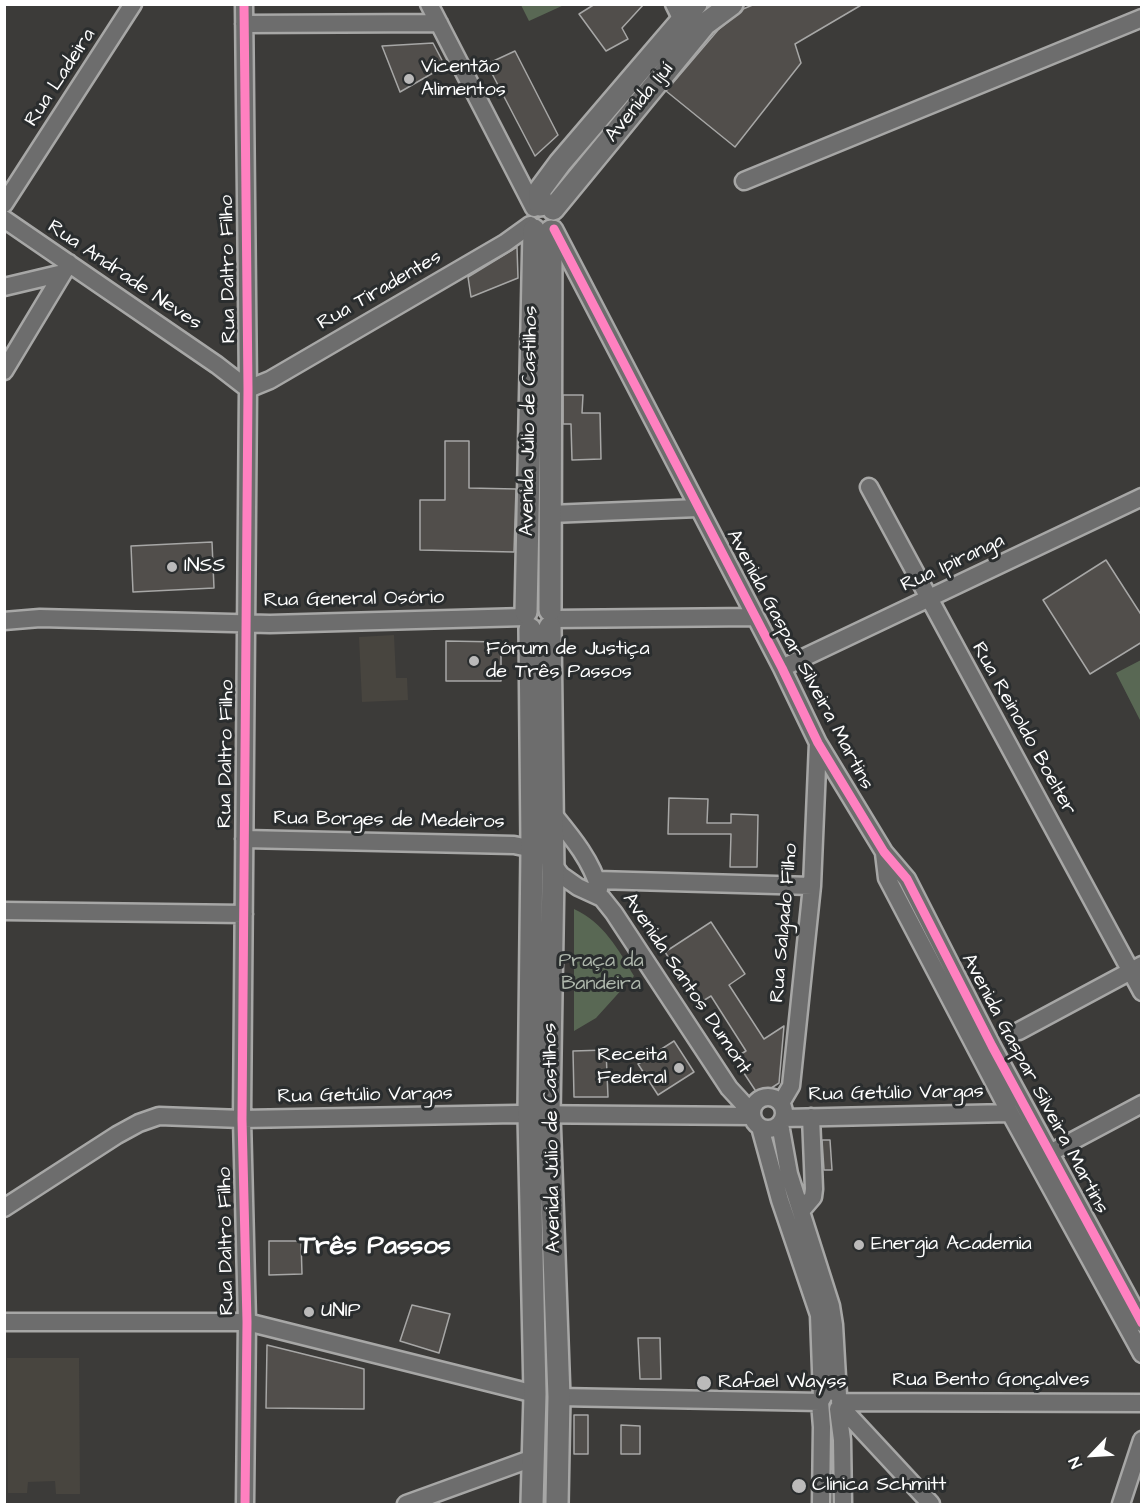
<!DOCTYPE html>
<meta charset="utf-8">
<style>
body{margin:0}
#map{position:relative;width:1146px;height:1509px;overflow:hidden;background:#3c3b39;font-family:"Architects Daughter",sans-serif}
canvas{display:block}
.frame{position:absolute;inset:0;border:6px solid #fff;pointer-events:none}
.north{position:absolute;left:1062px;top:1425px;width:60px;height:60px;-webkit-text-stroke:4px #2a2d2e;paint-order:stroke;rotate:245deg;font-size:16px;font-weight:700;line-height:24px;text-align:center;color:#fff}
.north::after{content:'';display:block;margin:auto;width:21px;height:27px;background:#fff;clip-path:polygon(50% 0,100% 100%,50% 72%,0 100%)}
</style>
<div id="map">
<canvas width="1146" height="1509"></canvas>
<div class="frame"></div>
<div class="north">N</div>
</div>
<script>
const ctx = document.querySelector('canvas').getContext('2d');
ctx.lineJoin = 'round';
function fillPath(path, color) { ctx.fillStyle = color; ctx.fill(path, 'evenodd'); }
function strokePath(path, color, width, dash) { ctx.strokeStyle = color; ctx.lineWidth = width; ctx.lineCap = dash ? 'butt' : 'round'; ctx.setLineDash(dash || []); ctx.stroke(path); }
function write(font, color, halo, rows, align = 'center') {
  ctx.font = font + ' "Architects Daughter",sans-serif'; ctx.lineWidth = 6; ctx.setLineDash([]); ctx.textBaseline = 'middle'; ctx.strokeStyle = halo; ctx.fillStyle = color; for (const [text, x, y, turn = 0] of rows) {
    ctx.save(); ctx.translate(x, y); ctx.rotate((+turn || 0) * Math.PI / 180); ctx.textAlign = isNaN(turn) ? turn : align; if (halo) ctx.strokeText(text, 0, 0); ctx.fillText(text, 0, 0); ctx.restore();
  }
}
const built = new Path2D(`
 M394 635 396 678H407L408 700 362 702 359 637Z
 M7 1358H79L80 1494H56L55 1481 28 1482 27 1493H8Z`);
const green = new Path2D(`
 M521 5H564L529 21Z
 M1141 660V722L1116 673Z
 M574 909C604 923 618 949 634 976L596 1018 574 1031Z`);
const building = new Path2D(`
 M595 4H644L622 28 628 39 606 51 579 14Z
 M755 4H863L795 44 801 63 735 147 666 91 718 30 743 9Z
 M433 43 445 66 400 92 382 46Z
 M515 51 558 135 535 156 487 64Z
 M517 247 518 278 471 297 468 277Z
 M563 395H583L582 413H600L601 459 572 460 571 424H563Z
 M445 441H469V488L516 489 514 552 420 550V500H445Z
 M212 542 214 588 133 592 131 546Z
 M1106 560 1142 616V642L1090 674 1043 600Z
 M446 641 501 642V681H446Z
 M669 798 708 799 707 823H731V814L758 815 757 867H730L731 834H668Z
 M711 922 745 974 729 985 764 1039 784 1026 779 1083 759 1096 734 1058 746 1051 711 996 698 1004 665 952Z
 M674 1041 694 1072 658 1095 638 1064Z
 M606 1050 608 1097H574L573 1051Z
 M822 1140H830L832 1170H824Z
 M269 1241H301L302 1274 269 1275Z
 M412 1305 450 1314 439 1353 400 1341Z
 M638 1338H660L661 1379H640Z
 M267 1345 364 1369V1409L266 1408Z
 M574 1415H588V1454H574Z
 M621 1425 640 1426V1454H621Z`);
const minor = new Path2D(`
 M244 4 248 389 242 1119 247 1322 245 1504
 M429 4 534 208
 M674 4 682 20
 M244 24 439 23
 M744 181 1142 18
 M4 204 133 4
 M4 219 217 365 248 389 270 380 505 243 530 225
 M554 229 782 668 818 743 884 852 907 879 992 1046 1142 1323
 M4 287 63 273
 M4 371 69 263
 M869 487 1142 992
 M550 514 698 508
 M553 619 754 617
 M4 621 40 618 270 624 525 617
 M782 668 1142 497
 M553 814C571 836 592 861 599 889
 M244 839 514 845 543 851 561 875 578 887 602 898 614 913 729 1088 752 1113
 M884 853 887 878 1010 1113 1142 1354
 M597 880 812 886
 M4 911 244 914
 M1019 1031 1142 965
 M752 1113a16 16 0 1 1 32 0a16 16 0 1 1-32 0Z
 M781 1103 791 1086 812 886 818 743
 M784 1118 1010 1113
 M780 1124 789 1174 831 1306 834 1325 838 1395
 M760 1127 780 1200 819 1315 822 1397
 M1050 1153 1142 1104
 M4 1208 117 1135 139 1123 159 1116 242 1119 516 1114 752 1116
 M801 1211 813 1197 814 1189 811 1117
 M4 1322H247L535 1394
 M559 1397 820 1402
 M840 1402 1142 1403
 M840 1406 931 1504
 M838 1409 842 1440 843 1504
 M406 1504 533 1458
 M821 1504 822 1427 820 1402 824 1395
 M1121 1504 1142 1440`);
const major = new Path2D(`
 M540 205V190L560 163 696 4
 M553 209 705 24 732 4
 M550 610 551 231
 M526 612 534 230
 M550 627 553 873 549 1114 559 1397 557 1504
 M530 629 532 848 529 1114 535 1394 532 1504`);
const cycleway = new Path2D(`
 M244 4 248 389 242 1119 247 1322 245 1504
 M554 229 782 668 818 743 884 852 907 879 992 1046 1142 1323`);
const markers = [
 [409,79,6,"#bbbaba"],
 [172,567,6,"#bbbaba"],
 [474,661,6,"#bbbaba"],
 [679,1068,6,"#bbbaba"],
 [859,1245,6,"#bbbaba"],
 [309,1312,6,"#bbbaba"],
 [704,1383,8,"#bbbaba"],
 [799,1486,8,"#bbbaba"]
];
const poiNames = [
 ["Vicentão",421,68],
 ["Alimentos",421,91],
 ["INSS",184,567],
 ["Fórum de Justiça",486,650],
 ["de Três Passos",486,673],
 ["Receita",667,1056,"right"],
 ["Federal",667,1079,"right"],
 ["Energia Academia",871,1245],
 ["UNIP",321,1312],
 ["Rafael Wayss",718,1383],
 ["Clínica Schmitt",812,1486]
];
const streetNames = [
 ["Rua Ladeira",61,78,-57],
 ["Avenida Ijuí",640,103,-51],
 ["Rua Daltro Filho",229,269,-91],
 ["Rua Andrade Neves",124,276,34],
 ["Rua Tiradentes",380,291,-30],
 ["Avenida Júlio de Castilhos",530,421,-89],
 ["Rua Ipiranga",953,564,-25],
 ["Rua General Osório",354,600,-1],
 ["Avenida Gaspar Silveira Martins",799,660,62],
 ["Rua Reinoldo Boelter",1023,729,61],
 ["Rua Daltro Filho",227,754,-89],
 ["Rua Borges de Medeiros",389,821,1],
 ["Rua Salgado Filho",785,923,-85],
 ["Avenida Santos Dumont",686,984,56],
 ["Avenida Gaspar Silveira Martins",1034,1084,62],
 ["Rua Getúlio Vargas",896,1094,-1],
 ["Rua Getúlio Vargas",365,1096,-1],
 ["Avenida Júlio de Castilhos",553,1138,-91],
 ["Rua Daltro Filho",227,1241,-91],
 ["Rua Bento Gonçalves",991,1381]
];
const parkNames = [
 ["Praça da",601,962],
 ["Bandeira",601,985]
];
const districtNames = [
 ["Três Passos",375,1248]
];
fillPath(built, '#48453f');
fillPath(green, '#596854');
fillPath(building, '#514e4b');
strokePath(building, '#a7a7a6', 1.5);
strokePath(minor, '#a7a7a6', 21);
strokePath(major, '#a7a7a6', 26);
strokePath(minor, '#6d6d6d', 16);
strokePath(major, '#6d6d6d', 21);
strokePath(cycleway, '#ff80c0', 9);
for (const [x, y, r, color] of markers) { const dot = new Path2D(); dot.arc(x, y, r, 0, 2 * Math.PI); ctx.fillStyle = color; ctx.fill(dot); strokePath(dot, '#2a2d2e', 2); }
write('20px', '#fff', '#2a2d2e', poiNames, 'left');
write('20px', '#fff', '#2a2d2e', streetNames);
write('20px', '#aeb7ac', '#2a2d2e', parkNames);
write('bold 26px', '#fff', '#2a2d2e', districtNames);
</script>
